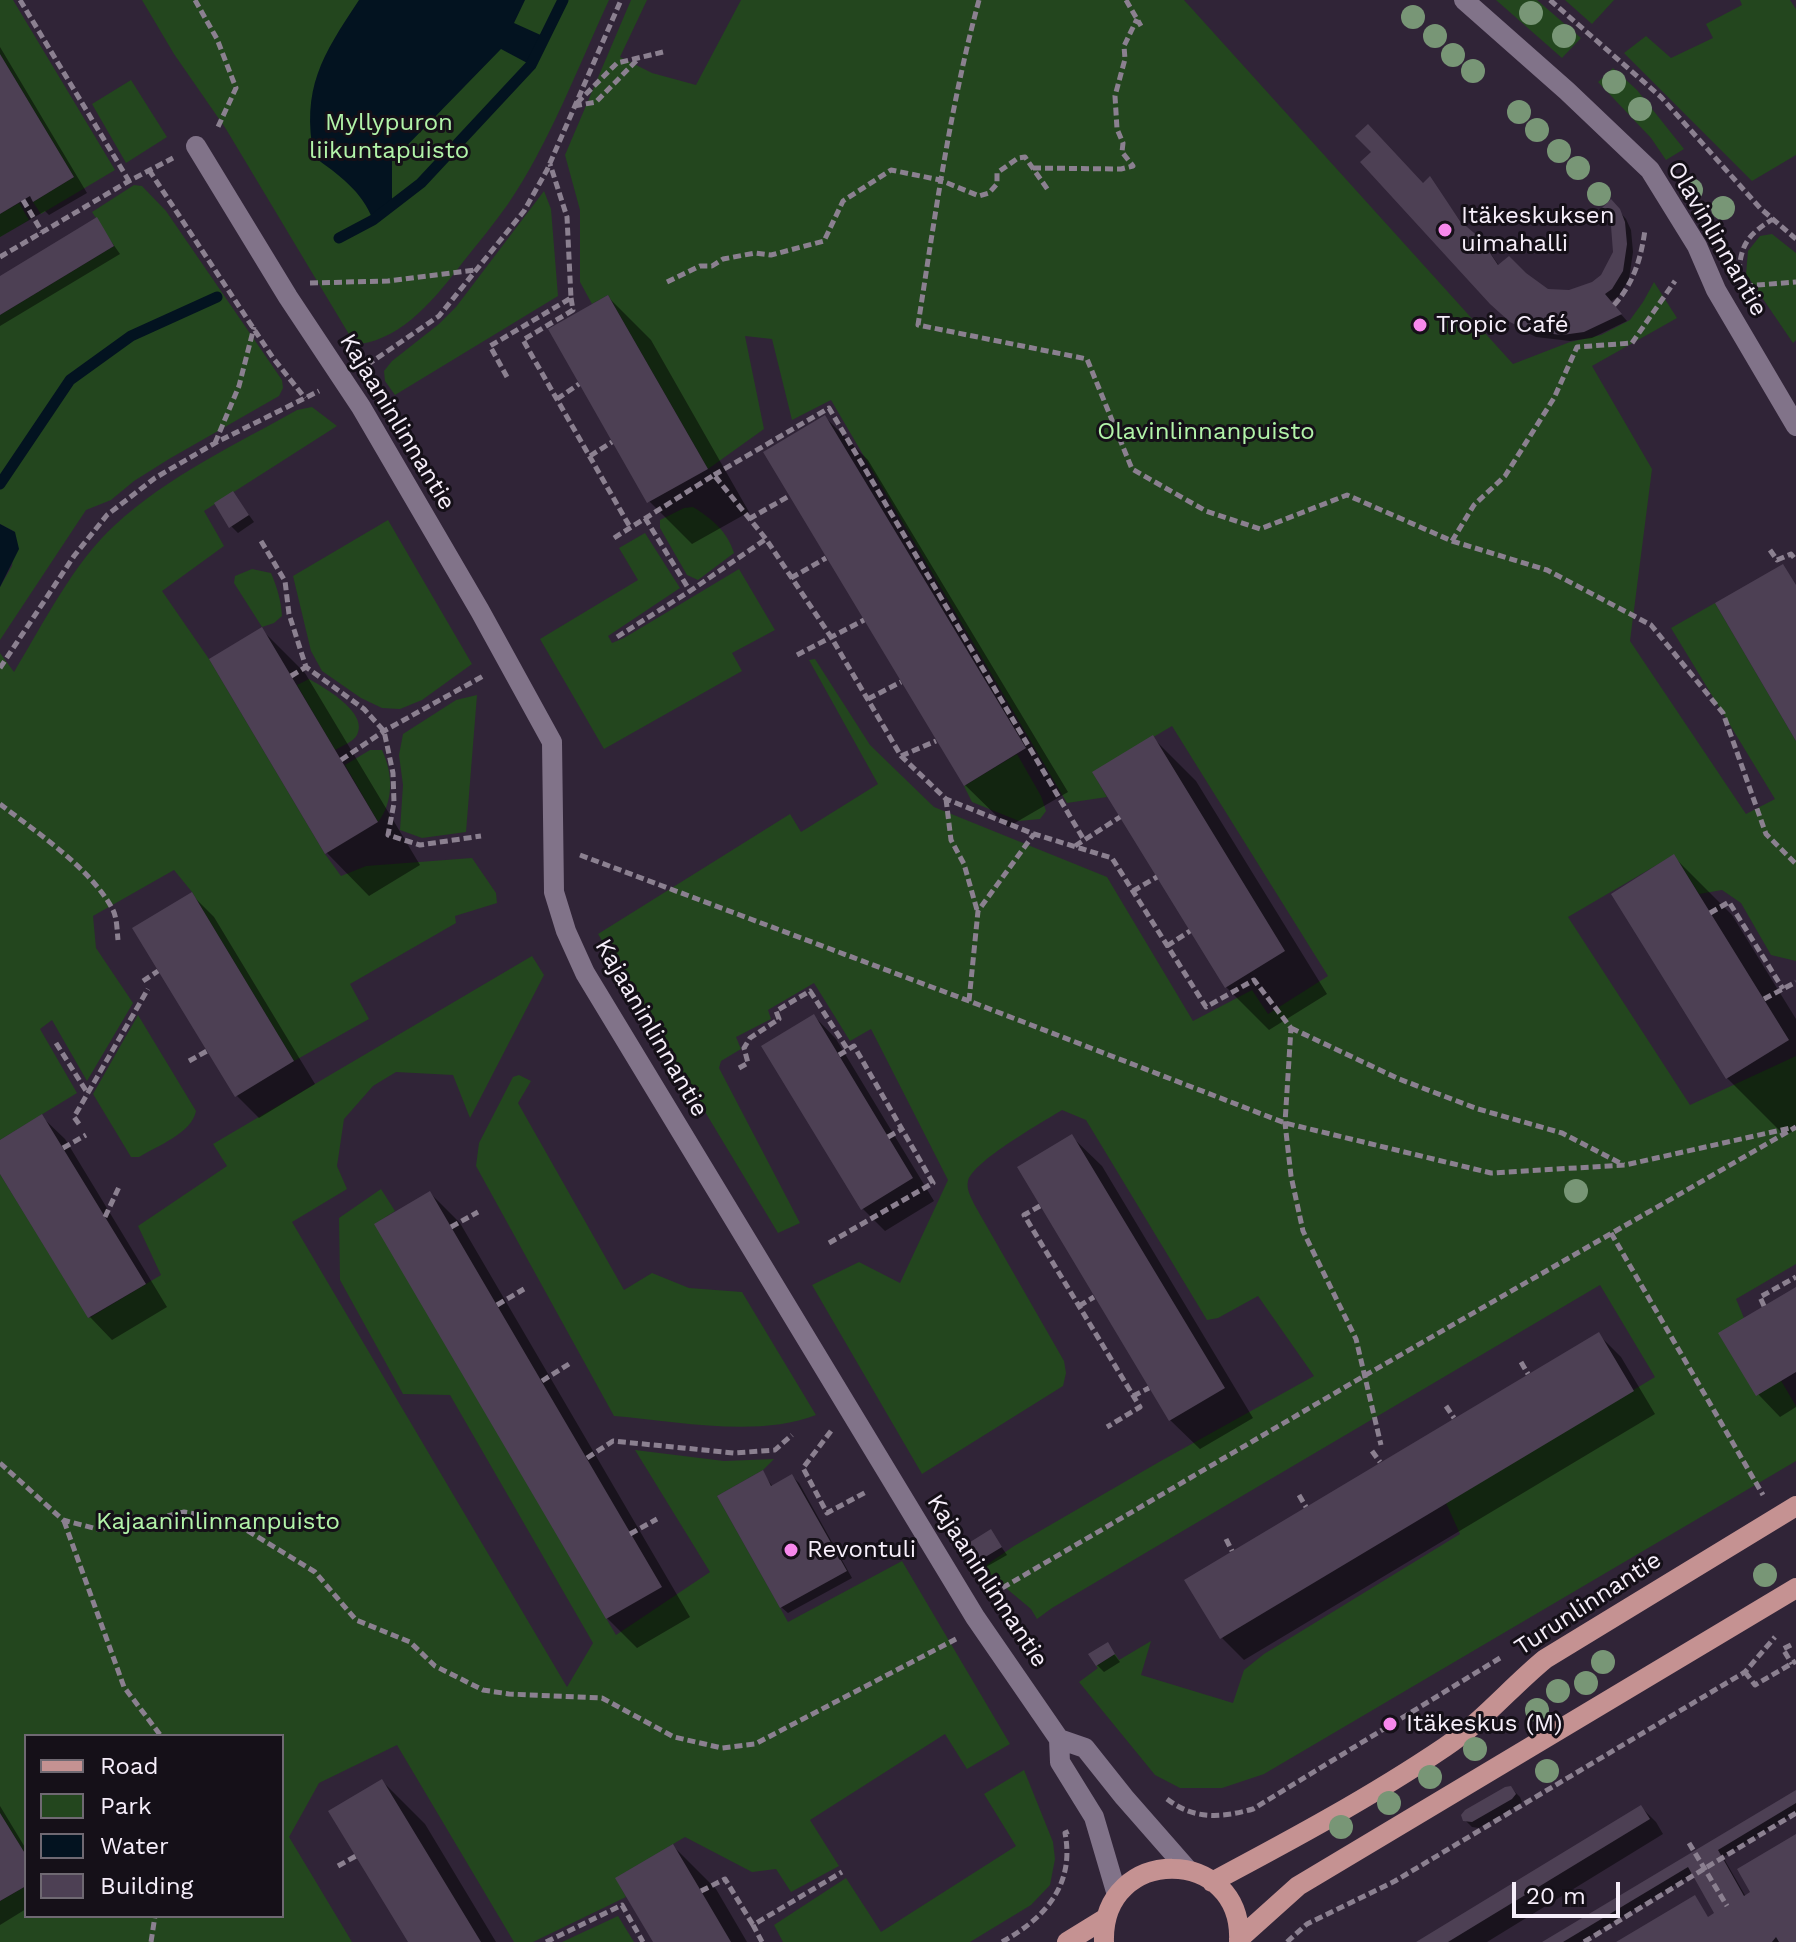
<!DOCTYPE html>
<meta charset="utf-8">
<style>
body{margin:0}
#map{position:relative;width:1796px;height:1942px;overflow:hidden;background:#302437;font-family:"Work Sans",sans-serif}
canvas{display:block}
.legend{position:absolute;left:24px;top:1734px;width:260px;height:184px;box-sizing:border-box;background:#151018;border:2px solid #6f6972;margin:0;padding:10px 14px;list-style:none;font-size:24px;color:#f6eefa}
.legend li{display:flex;align-items:center;gap:16px;height:40px}
.legend b{width:40px;border:2px solid #6f6972}
.scale{position:absolute;left:1512px;top:1882px;width:108px;height:36px;box-sizing:border-box;border:4px solid #f6eefa;border-top:0;padding-left:10px;font-size:24px;line-height:28px;white-space:nowrap;color:#f6eefa;-webkit-text-stroke:6px #151018;paint-order:stroke}
</style>
<div id="map">
<canvas width="1796" height="1942"></canvas>
<ul class="legend">
<li><b style="height:10px;background:#c59292"></b>Road</li>
<li><b style="height:22px;background:#23461e"></b>Park</li>
<li><b style="height:22px;background:#031320"></b>Water</li>
<li><b style="height:22px;background:#4d4054"></b>Building</li>
</ul>
<div class="scale">20 m</div>
</div>
<script>
const ctx = document.querySelector('canvas').getContext('2d');
ctx.lineJoin = 'round';
function fillPath(path, color) { ctx.fillStyle = color; ctx.fill(path, 'evenodd'); }
function strokePath(path, color, width, dash) { ctx.strokeStyle = color; ctx.lineWidth = width; ctx.lineCap = dash ? 'butt' : 'round'; ctx.setLineDash(dash || []); ctx.stroke(path); }
function write(font, color, halo, rows, align = 'center') {
  ctx.font = font + ' "Work Sans",sans-serif'; ctx.lineWidth = 6; ctx.setLineDash([]); ctx.textBaseline = 'middle'; ctx.strokeStyle = halo; ctx.fillStyle = color; for (const [text, x, y, turn = 0] of rows) {
    ctx.save(); ctx.translate(x, y); ctx.rotate((+turn || 0) * Math.PI / 180); ctx.textAlign = isNaN(turn) ? turn : align; if (halo) ctx.strokeText(text, 0, 0); ctx.fillText(text, 0, 0); ctx.restore();
  }
}
const green = new Path2D(`
 M0 0H13L115 170 41 214 33 202 74 177 0 54Z
 M142 0H609C579 65 548 146 508 204 494 224 478 243 463 262 437 296 404 338 360 344L350 336 226 129 174 54Z
 M631 0H647L620 57 652 73 696 85 741 0H1184L1513 364 1570 342 1601 335 1630 320 1643 302 1654 282 1677 318 1592 366 1652 469 1630 641 1746 814 1775 799 1671 628 1715 603 1796 741V961L1771 955 1741 903 1722 890 1699 894 1674 855 1568 917 1690 1105 1796 1056V1264L1736 1299 1744 1318 1796 1406V1461L1264 1774 1222 1788H1180L1155 1775 1079 1682 1098 1668 1096 1666 1115 1654 1119 1660 1151 1641 1141 1675 1233 1703 1244 1670 1264 1654 1460 1534 1446 1503 1655 1377 1600 1285 1052 1608 1037 1619 1031 1609 982 1568 1014 1546 1159 1462 1314 1376 1258 1296 1218 1318 1207 1320 1086 1120 1062 1110C1043 1122 973 1161 968 1181 966 1189 971 1197 974 1204L1064 1361 1066 1373 1063 1386 922 1474 812 1285 859 1262 900 1283 948 1180 871 1029 850 1041 814 983 768 1010 771 1019 736 1037 741 1049 721 1061 719 1068 800 1223 778 1233 598 934 790 814 801 832 878 784 809 660 815 659 870 745 934 807 1107 877 1193 1021 1252 990 1268 1014 1328 976 1172 726 1093 773 1107 797 1067 803 831 400 792 420 772 339 745 336 764 429 708 469 608 295 592 304 580 282V210L565 155Z
 M1496 0H1537L1581 38 1562 58Z
 M1565 0H1614L1592 24Z
 M1740 0H1790L1796 9V155L1752 181 1624 53 1646 36 1671 58 1713 38 1706 24 1742 5Z
 M1613 68 1637 90 1684 149 1666 160 1651 138 1598 82Z
 M131 80 167 137 126 163 92 104Z
 M134 185 142 186 166 211 282 380 283 388 279 396 169 459 134 481 111 500 86 510 0 640V587L12 566 15 532 0 524V315L114 246 92 212Z
 M544 191 551 209 558 296 395 395 385 381 384 371 392 361 439 324 456 307Z
 M19 203 29 220 0 237V214Z
 M1772 234 1796 253V340L1793 343 1746 274 1748 251 1760 236Z
 M312 407 337 426 204 511 224 546 162 591 209 659 325 854 341 876 366 866 472 858 496 893 497 903 455 916 456 923 350 984 369 1019 294 1061 192 892 174 870 93 916 96 948 133 1003 87 1081 52 1020 40 1029 77 1093 0 1140V653L14 672C43 624 74 562 115 525 168 476 235 445 297 410Z
 M693 507C711 518 728 532 734 553L698 580 687 575 660 528V520L684 508Z
 M388 520 472 664 422 700 400 709 382 708 361 698 322 671 311 651 293 576Z
 M645 533 680 588 608 636 612 643 624 638 739 569 775 630 732 653 742 671 604 749 540 639 638 580 619 548Z
 M252 569 271 573C277 587 281 600 282 616L274 623 262 627 234 583 235 576Z
 M309 679C325 688 369 713 357 735 353 742 342 746 335 750L297 685Z
 M477 695 466 832 422 838 400 830 403 785 399 755 403 734 456 700Z
 M370 750H382C393 773 394 802 378 822L345 765Z
 M1017 754 1041 796 1046 811 1040 819 1019 821 972 802 964 786Z
 M532 956 544 975 470 1118 453 1075 396 1072 373 1086 344 1119 337 1166 347 1189 292 1222 567 1687 593 1643 450 1395 403 1394 340 1280 339 1218 381 1189 395 1211 375 1224 616 1635 710 1572 635 1450 724 1461 774 1459 763 1470 717 1496 788 1622 902 1561 1010 1744 967 1769 945 1734 810 1820 839 1866 791 1892 776 1869 752 1872 685 1837 616 1878 626 1897 533 1942H514L397 1745 319 1783 289 1837 352 1942H0V1901L26 1886V1916H282V1736H26V1855L0 1813V1174L89 1318 161 1275 138 1226 227 1166 213 1144Z
 M138 1015 196 1111C192 1133 157 1146 139 1157H131L93 1094Z
 M519 1075 531 1081 518 1103 624 1290 652 1273 689 1288 742 1292 816 1415C758 1438 675 1421 614 1416L476 1166 479 1143 513 1077Z
 M1024 1770 1053 1842 1055 1859 1050 1885 1031 1905 970 1942H783L774 1925 846 1878 881 1932 1016 1846 984 1794Z
 M618 1916 634 1942H562Z`);
const water = new Path2D(`
 M359 0H525L514 23 545 37 531 65 501 49 392 161V207L373 220C362 191 339 175 314 157 301 88 322 56 359 0Z
 M0 524 15 532 19 549 0 587Z`);
const shadow = new Path2D(`
 M0 47 87 193 49 215 45 211 0 237Z
 M1430 178 1465 228 1486 247 1500 267 1526 276 1548 291 1569 292 1593 284 1603 276 1615 252 1611 202 1626 219 1631 230 1633 252 1629 279 1619 296 1610 302 1627 321 1592 338 1570 341 1536 337 1520 329 1499 311 1423 185Z
 M96 220 120 254 0 326V278Z
 M608 297 651 340 749 512 692 544 649 501Z
 M825 417 868 460 1068 792 1008 827 965 785Z
 M233 493 254 522 238 533 231 526Z
 M262 630 305 673 420 865 369 896 327 853Z
 M1153 738 1196 781 1327 994 1269 1030 1226 987Z
 M1674 857 1732 915 1796 1019V1129L1785 1136 1727 1078Z
 M191 894 214 917 315 1084 259 1118 236 1095Z
 M814 1016 836 1039 934 1201 885 1231 862 1208Z
 M42 1117 65 1139 167 1307 112 1340 90 1317 0 1170V1142Z
 M1072 1137 1102 1166 1253 1418 1200 1449 1170 1420Z
 M430 1193 460 1223 690 1617 637 1648 607 1618Z
 M1796 1289V1407L1780 1417 1758 1394Z
 M1598 1334 1621 1357 1655 1414 1244 1660 1222 1638Z
 M762 1472 773 1487 792 1476 799 1483 852 1578 788 1613 781 1607Z
 M991 1532 1007 1555 986 1567 979 1561Z
 M1107 1645 1120 1662 1104 1672 1097 1665Z
 M382 1781 425 1824 496 1942H410Z
 M1513 1790 1520 1797 1522 1802 1519 1805 1479 1828 1472 1827 1465 1820Z
 M1796 1793V1813L1723 1857 1746 1897 1753 1892 1796 1836V1942H1621L1694 1898 1709 1919 1716 1914 1694 1874 1581 1942H1546Z
 M0 1806 26 1849V1909L0 1925Z
 M1641 1807 1656 1822 1663 1834 1487 1942H1420Z
 M673 1846 716 1889 747 1942H655Z`);
const stream = new Path2D(`
 M339 238 373 220 421 183 531 65 563 0
 M0 484 70 380 131 336 217 297`);
const building = new Path2D(`
 M0 54 74 177 33 202 30 196 0 214Z
 M1368 124 1423 183 1430 176 1460 221 1480 238 1498 265 1509 256 1526 273 1548 289 1569 290 1592 282 1601 275 1613 252 1611 226 1601 209 1611 199 1620 209 1625 222 1627 244 1623 271 1612 289 1605 294 1622 314 1584 332 1562 335 1527 331 1510 322 1490 304 1360 162 1371 152 1355 136Z
 M97 217 114 246 0 315V276Z
 M608 295 708 469 647 503 548 329Z
 M825 415 1026 748 964 786 763 452Z
 M233 491 249 515 229 528 214 503Z
 M1783 564 1796 585V741L1715 603Z
 M262 627 378 822 325 854 209 659Z
 M1153 735 1285 951 1225 988 1092 772Z
 M1674 854 1789 1040 1726 1079 1611 894Z
 M192 892 294 1061 235 1097 132 928Z
 M814 1014 913 1178 861 1210 761 1046Z
 M42 1114 146 1284 88 1318 0 1174V1140Z
 M1072 1134 1225 1388 1169 1421 1017 1167Z
 M430 1191 662 1587 606 1619 374 1224Z
 M1796 1287V1372L1756 1396 1718 1333Z
 M1599 1332 1634 1391 1220 1639 1184 1580Z
 M763 1470 771 1486 792 1474 847 1571 780 1608 717 1496Z
 M991 1529 1002 1547 977 1562 967 1544Z
 M1108 1642 1115 1654 1096 1666 1088 1654Z
 M382 1779 481 1942H408L328 1811Z
 M1511 1786 1516 1794 1512 1799 1472 1822 1463 1821 1461 1815 1465 1810 1505 1787Z
 M1796 1790V1803L1718 1850 1744 1896 1750 1892 1737 1869 1796 1834V1942H1779L1776 1937 1772 1942H1616L1695 1895 1708 1917 1714 1913 1688 1867 1563 1942H1542Z
 M1641 1805 1650 1819 1448 1942H1416Z
 M0 1813 26 1855V1886L0 1901Z
 M673 1844 701 1891 731 1942H653L615 1878Z`);
const path = new Path2D(`
 M20 0 129 181
 M195 0 217 39 236 88 217 129
 M979 0C950 107 935 216 918 325L1087 359 1132 469 1206 511 1260 529 1347 495 1452 541 1474 505 1505 476 1554 398 1577 347 1632 343 1675 281
 M1126 0 1141 26
 M1550 0 1661 97 1760 208 1796 239
 M577 103 617 63 663 52
 M574 106 596 102 638 59
 M1033 168 1121 169 1133 166 1122 152 1123 143 1117 129 1115 96 1125 59 1124 46 1137 19
 M149 170 273 358 305 398
 M23 200 42 232
 M0 257 129 181 173 158
 M1739 272C1741 243 1749 234 1773 219
 M667 282 700 266H712L723 259 755 253 771 255 824 241 843 201 891 170 940 180 979 196 989 193 997 184V173L1018 158 1025 157 1048 190
 M310 283 388 281 475 270
 M1745 286 1796 282
 M571 298 573 310 523 340 630 527
 M1614 305C1634 283 1641 258 1645 230
 M367 365 439 316 524 211 547 170 621 0
 M507 377 490 346 571 298 567 217 550 164
 M557 399 579 384
 M215 443 239 386 254 327
 M590 456 612 442
 M714 475 829 408 1084 840
 M645 518 690 591 766 539
 M749 519 789 496
 M614 538 714 475 766 539 831 637 901 756 946 799 1034 834 1112 858 1206 1007 1254 980 1291 1028 1285 1123 1291 1176 1303 1231 1356 1339 1381 1445
 M261 541 285 581 289 614 306 667 364 709 384 731 393 773 394 803 388 835 420 845 481 836
 M1452 541 1547 570 1651 625 1723 713 1766 834 1796 864
 M1770 550 1777 560 1791 554 1796 560
 M791 578 826 558
 M617 637 690 591
 M797 655 864 620
 M0 668 74 556 107 515 155 478 215 443 319 391
 M291 676 306 667
 M868 699 901 682
 M901 756 936 741
 M341 760 384 731 485 675
 M946 799 951 840 964 864 977 910
 M0 804C36 832 91 868 113 910 117 918 117 930 118 940
 M1075 846 1120 817
 M580 855 969 1001 1285 1123 1491 1173 1625 1165 1790 1128
 M1133 891 1157 877
 M1710 913 1729 902 1783 989
 M1167 946 1190 931
 M143 981 158 971
 M1764 999 1796 982
 M969 1001 978 911 1034 834
 M1291 1028 1399 1079 1478 1109 1562 1133 1624 1165
 M56 1043 88 1094
 M189 1061 207 1051
 M739 1068 748 1063 744 1048 750 1038 779 1019 776 1011 810 991 848 1050
 M79 1124 74 1117 148 989
 M888 1137 902 1129
 M63 1148 86 1135
 M1040 1206 1024 1215 1140 1407 1107 1427
 M105 1217 119 1187
 M451 1227 478 1212
 M1611 1233 1763 1495
 M829 1243 933 1183 854 1046 839 1055
 M497 1305 524 1289
 M1079 1306 1094 1297
 M1764 1306 1760 1297 1796 1277
 M1521 1362 1528 1374
 M542 1381 569 1364
 M1133 1396 1149 1388
 M1446 1406 1454 1418
 M831 1431 803 1468 827 1513 868 1491
 M1372 1451 1380 1462
 M587 1458 613 1441 734 1453 775 1450 792 1435
 M0 1463 63 1520 97 1529 142 1522 184 1512 230 1520 315 1572 356 1620 410 1642 435 1666 483 1690 509 1694 602 1698 674 1737 722 1748 755 1744 956 1639
 M1299 1495 1306 1507
 M64 1521 124 1687 161 1736
 M630 1534 657 1519
 M1226 1539 1232 1551
 M992 1594 1364 1376 1796 1127
 M1791 1645 1783 1649 1792 1664
 M1745 1672 1755 1685 1796 1661
 M1167 1799C1194 1820 1221 1818 1253 1809L1500 1658
 M1689 1843 1727 1906
 M338 1866 356 1856
 M701 1891 725 1879 753 1925
 M151 1942 155 1916
 M546 1942 622 1905 643 1942
 M762 1942 753 1925 842 1872
 M1002 1942C1045 1918 1075 1885 1065 1833L1072 1830
 M1287 1942 1307 1924 1395 1881 1745 1672 1775 1637
 M1584 1942 1796 1813`);
const minor = new Path2D(`
 M1464 0 1567 91 1650 170 1697 246 1716 290 1796 426
 M196 146 288 297 361 407 480 611 552 742 554 892 566 931 585 973 975 1617 1059 1739 1060 1762 1094 1817 1117 1895
 M1059 1739 1085 1748 1124 1797 1188 1870`);
const major = new Path2D(`
 M1212 1882C1291 1840 1371 1797 1445 1747 1482 1722 1511 1687 1545 1659L1796 1506
 M1239 1939 1298 1886 1796 1588
 M1067 1942 1106 1918
 M1104 1942C1101 1844 1244 1845 1239 1942`);
const trees = [
 [1531,13],
 [1413,17],
 [1435,36],
 [1564,36],
 [1453,55],
 [1473,71],
 [1614,82],
 [1640,109],
 [1519,112],
 [1537,130],
 [1559,151],
 [1578,168],
 [1691,190],
 [1599,194],
 [1723,208],
 [1576,1191],
 [1765,1575],
 [1603,1662],
 [1586,1683],
 [1558,1691],
 [1537,1710],
 [1475,1749],
 [1547,1771],
 [1430,1777],
 [1389,1803],
 [1341,1827]
];
const markers = [
 [1445,230,8,"#f788ec"],
 [1420,325,8,"#f788ec"],
 [791,1550,8,"#f788ec"],
 [1390,1724,8,"#f788ec"]
];
const parkNames = [
 ["Myllypuron",389,123],
 ["liikuntapuisto",389,151],
 ["Olavinlinnanpuisto",1206,432],
 ["Kajaaninlinnanpuisto",218,1522]
];
const poiNames = [
 ["Itäkeskuksen",1461,216],
 ["uimahalli",1461,244],
 ["Tropic Café",1436,325],
 ["Revontuli",807,1550],
 ["Itäkeskus (M)",1406,1724]
];
const streetNames = [
 ["Olavinlinnantie",1717,239,60],
 ["Kajaaninlinnantie",397,422,59],
 ["Kajaaninlinnantie",651,1028,60],
 ["Kajaaninlinnantie",987,1581,57],
 ["Turunlinnantie",1588,1604,-33]
];
fillPath(green, '#23461e');
fillPath(water, '#031320');
fillPath(shadow, '#0007');
strokePath(stream, '#031320', 11);
fillPath(building, '#4d4054');
strokePath(path, '#8b8090', 5, [8, 4]);
strokePath(minor, '#817389', 20);
strokePath(major, '#c59292', 20);
ctx.fillStyle = '#789676';
for (const [x, y] of trees) { ctx.beginPath(); ctx.arc(x, y, 12, 0, 2 * Math.PI); ctx.fill(); }
for (const [x, y, r, color] of markers) { const dot = new Path2D(); dot.arc(x, y, r, 0, 2 * Math.PI); ctx.fillStyle = color; ctx.fill(dot); strokePath(dot, '#151018', 3); }
write('24px', '#b2f4a9', '#151018', parkNames);
write('24px', '#f6eefa', '#151018', poiNames, 'left');
write('24px', '#f6eefa', '#151018', streetNames);
</script>
